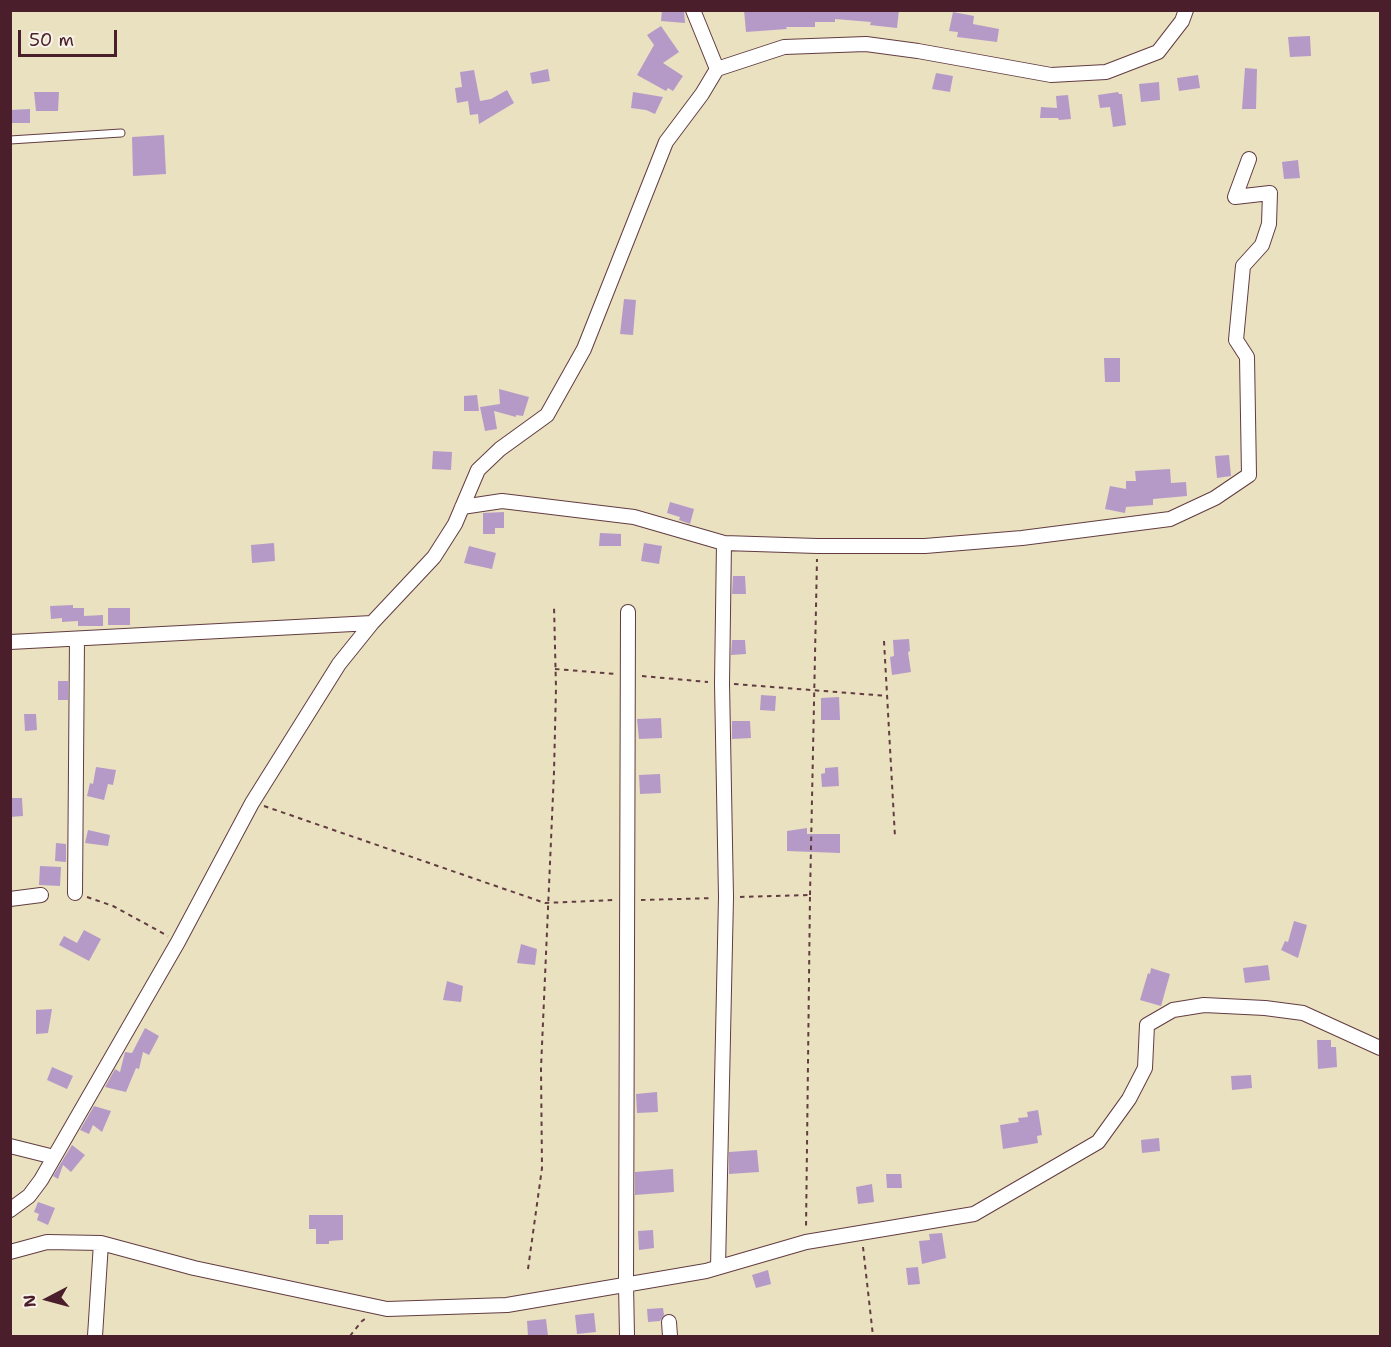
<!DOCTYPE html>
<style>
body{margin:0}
#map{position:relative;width:1391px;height:1347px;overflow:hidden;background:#eae1c0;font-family:"Shantell Sans",sans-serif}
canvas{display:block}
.frame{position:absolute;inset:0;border:12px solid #4a1f2b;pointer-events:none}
.north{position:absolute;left:18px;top:1269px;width:60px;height:60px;-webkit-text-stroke:4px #f7f3e8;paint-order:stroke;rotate:264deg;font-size:16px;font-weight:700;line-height:24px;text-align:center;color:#4a1f2b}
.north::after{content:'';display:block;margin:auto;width:21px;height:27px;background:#4a1f2b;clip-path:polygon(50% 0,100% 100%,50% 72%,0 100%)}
.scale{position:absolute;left:18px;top:30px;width:99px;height:27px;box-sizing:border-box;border:3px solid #4a1f2b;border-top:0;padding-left:8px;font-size:18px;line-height:21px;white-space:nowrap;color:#4a1f2b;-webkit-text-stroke:4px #f7f3e8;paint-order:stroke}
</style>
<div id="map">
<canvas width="1391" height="1347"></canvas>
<div class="frame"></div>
<div class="north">N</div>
<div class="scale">50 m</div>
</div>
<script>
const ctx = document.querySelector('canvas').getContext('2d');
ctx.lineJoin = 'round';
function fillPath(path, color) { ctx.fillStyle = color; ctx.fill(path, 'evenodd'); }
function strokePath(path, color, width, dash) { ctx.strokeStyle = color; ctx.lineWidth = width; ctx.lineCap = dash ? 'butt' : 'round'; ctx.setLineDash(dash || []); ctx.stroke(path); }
const building = new Path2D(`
 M662 10H684L685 23 661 21Z
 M744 10H899L897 28 870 25 871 22 835 19V22H815V27H786L787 29 746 32Z
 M953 12 974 16 973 24 999 29 997 42 957 37 958 32 949 31Z
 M661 26 679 52 663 63 683 76 673 91 668 88 666 91 637 75 654 45 647 35Z
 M1310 36 1311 56 1290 57 1288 37Z
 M1245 68 1257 69 1256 109H1242Z
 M548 69 550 81 532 84 530 73Z
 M474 70 480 101 491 99 507 90 514 103 479 124 478 114 470 115 468 101 457 103 455 88 462 87 460 72Z
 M936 73 953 76 950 92 932 89Z
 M1198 75 1200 88 1179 91 1177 78Z
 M1159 82 1160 100 1141 102 1139 84Z
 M34 92H59L58 111H36Z
 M633 92 663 97 655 114 646 110 631 108Z
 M1118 92 1119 94H1122L1126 125 1113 127 1110 107 1100 108 1098 95Z
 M1068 95 1071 119 1059 120 1058 118H1040L1041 107 1057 108 1056 96Z
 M30 109V123H10V110Z
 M164 135 166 174 133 176 132 137Z
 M1298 160 1300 178 1284 179 1282 162Z
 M624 299 636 300 633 335 620 334Z
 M1104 358H1120V382H1105Z
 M499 389 529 397 523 416 516 415V417L494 411 497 429 485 431 480 407 500 404Z
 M477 395 479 411H464V396Z
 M433 451 452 452 451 470 432 469Z
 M1229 455 1231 476 1217 478 1215 456Z
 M1170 469 1171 483 1186 482 1187 496 1153 499V505L1126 507 1125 513 1105 509 1110 486 1126 489V481H1136L1135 471Z
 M670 502 694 509 690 524 679 520 680 517 667 513Z
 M504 512V528H495V534H483V513Z
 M600 533 621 534V546H599Z
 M274 543 275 561 252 563 251 545Z
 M644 543 662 546 659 564 641 561Z
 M469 546 496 553 492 569 464 563Z
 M733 576H745L746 594H732Z
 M73 605V608H84V616L103 615V626H78V621L62 622V618L51 619 50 606Z
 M108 608H130V625H108Z
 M909 639 910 651 908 652 911 672 892 675 890 657 894 656 893 640Z
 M732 640H745L746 654 731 655Z
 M58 681H68V700H58Z
 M761 695 776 696 775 711 760 710Z
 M839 697 840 720H821V698Z
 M24 714H36L37 730 25 731Z
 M661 718 662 738 639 739 637 719Z
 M732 721H750L751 738 732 739Z
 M96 767 116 770 113 785 108 784 104 800 87 796 90 783 93 784Z
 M838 767 839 786 822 787 821 774 825 773V768Z
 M660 774 661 793 640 794 639 775Z
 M10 798H22L23 816 10 817Z
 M807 828V834H840V853L787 851V831Z
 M88 830 110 835 108 846 85 843Z
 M56 843 66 844V862L55 861Z
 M40 866 61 867 60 886 39 885Z
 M1294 921 1307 925 1298 958 1281 950 1285 941 1288 942Z
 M84 930 101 939 89 961 59 945 64 936 77 943Z
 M521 944 537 949 535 965 517 963Z
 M1268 965 1270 980 1245 983 1243 968Z
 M1151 968 1170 974 1161 1006 1140 1000 1148 973 1150 974Z
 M447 981 463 986 461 1002 443 1000Z
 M52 1009 48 1033 36 1034V1010Z
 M145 1028 159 1036 149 1055 143 1052 139 1069 136 1068 126 1092 105 1087 115 1069 120 1072 125 1052 132 1053Z
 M1317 1040H1331V1047H1336L1337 1067 1318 1069Z
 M52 1067 73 1076 67 1089 47 1080Z
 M1251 1075 1252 1088 1232 1090 1231 1076Z
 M657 1092 658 1112 637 1113 636 1094Z
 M94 1106 111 1111 102 1132 93 1125 89 1134 80 1130Z
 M1038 1110 1042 1135 1037 1136 1038 1143 1003 1149 1000 1125 1019 1122 1018 1118 1028 1117 1027 1112Z
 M1159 1138 1160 1151 1142 1153 1141 1140Z
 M72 1145 85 1155 71 1172 63 1165 58 1179 53 1176Z
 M757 1150 759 1172 729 1174V1152Z
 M673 1169 674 1192 635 1195V1172Z
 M886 1174H901L902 1188H887Z
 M872 1184 874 1202 858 1204 856 1187Z
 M38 1202 55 1208 48 1225 37 1220 39 1214 34 1212Z
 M309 1215H343V1240L329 1241V1244H316V1229H309Z
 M653 1230 654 1248 639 1250 638 1231Z
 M942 1233 946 1258 922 1264 919 1241 930 1240 929 1234Z
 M918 1267 920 1284 908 1285 906 1268Z
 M768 1270 771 1284 756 1288 752 1275Z
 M663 1308 664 1315 660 1321 648 1322 647 1309Z
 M594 1313 596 1332 577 1334 575 1315Z
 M546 1319 548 1336H528L527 1321Z`);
const path = new Path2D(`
 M884 641 895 837
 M555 669 615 674
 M642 676 708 682
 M734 684 888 696
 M264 806 545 903 614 900
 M810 895 817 559
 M87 897 113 906 168 936
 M740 897 810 895 806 1230
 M641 900 713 898
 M863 1247 873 1336
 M528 1269 542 1168 541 1068 554 772 556 688 554 606
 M350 1336 362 1321 365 1319`);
const lane = new Path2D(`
 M10 140 121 133`);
const street = new Path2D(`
 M693 10 717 69
 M462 507 502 501 634 517 724 543 817 546H925L1022 538 1170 519 1215 498 1249 475 1247 357 1236 340 1243 266 1262 245 1269 224 1270 193 1235 197 1249 159
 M10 642 372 623
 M75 893 77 639
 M10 899 41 895
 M10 1146 54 1157
 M10 1210 29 1196 41 1180 178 942 252 803 339 664 372 623 434 557 455 524 478 470 500 449 547 415 584 349 666 142 702 94 717 69 784 47 866 44 918 51 1051 75 1106 72 1158 52 1182 21 1186 10
 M10 1252 47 1242 101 1243 194 1268 387 1309 507 1305 706 1271 806 1242 974 1214 1098 1142 1129 1099 1145 1068 1147 1025 1173 1010 1204 1005 1265 1008 1303 1013 1380 1048
 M718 1267 726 897 722 683 724 543
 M669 1322 670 1336
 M95 1336 101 1243
 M627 1336 626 1284 628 612`);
fillPath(building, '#b59ac8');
strokePath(lane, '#623c41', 9);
strokePath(street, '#623c41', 16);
strokePath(path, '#623c41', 2, [4.5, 4.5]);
strokePath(lane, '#fff', 7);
strokePath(street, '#fff', 14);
</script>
